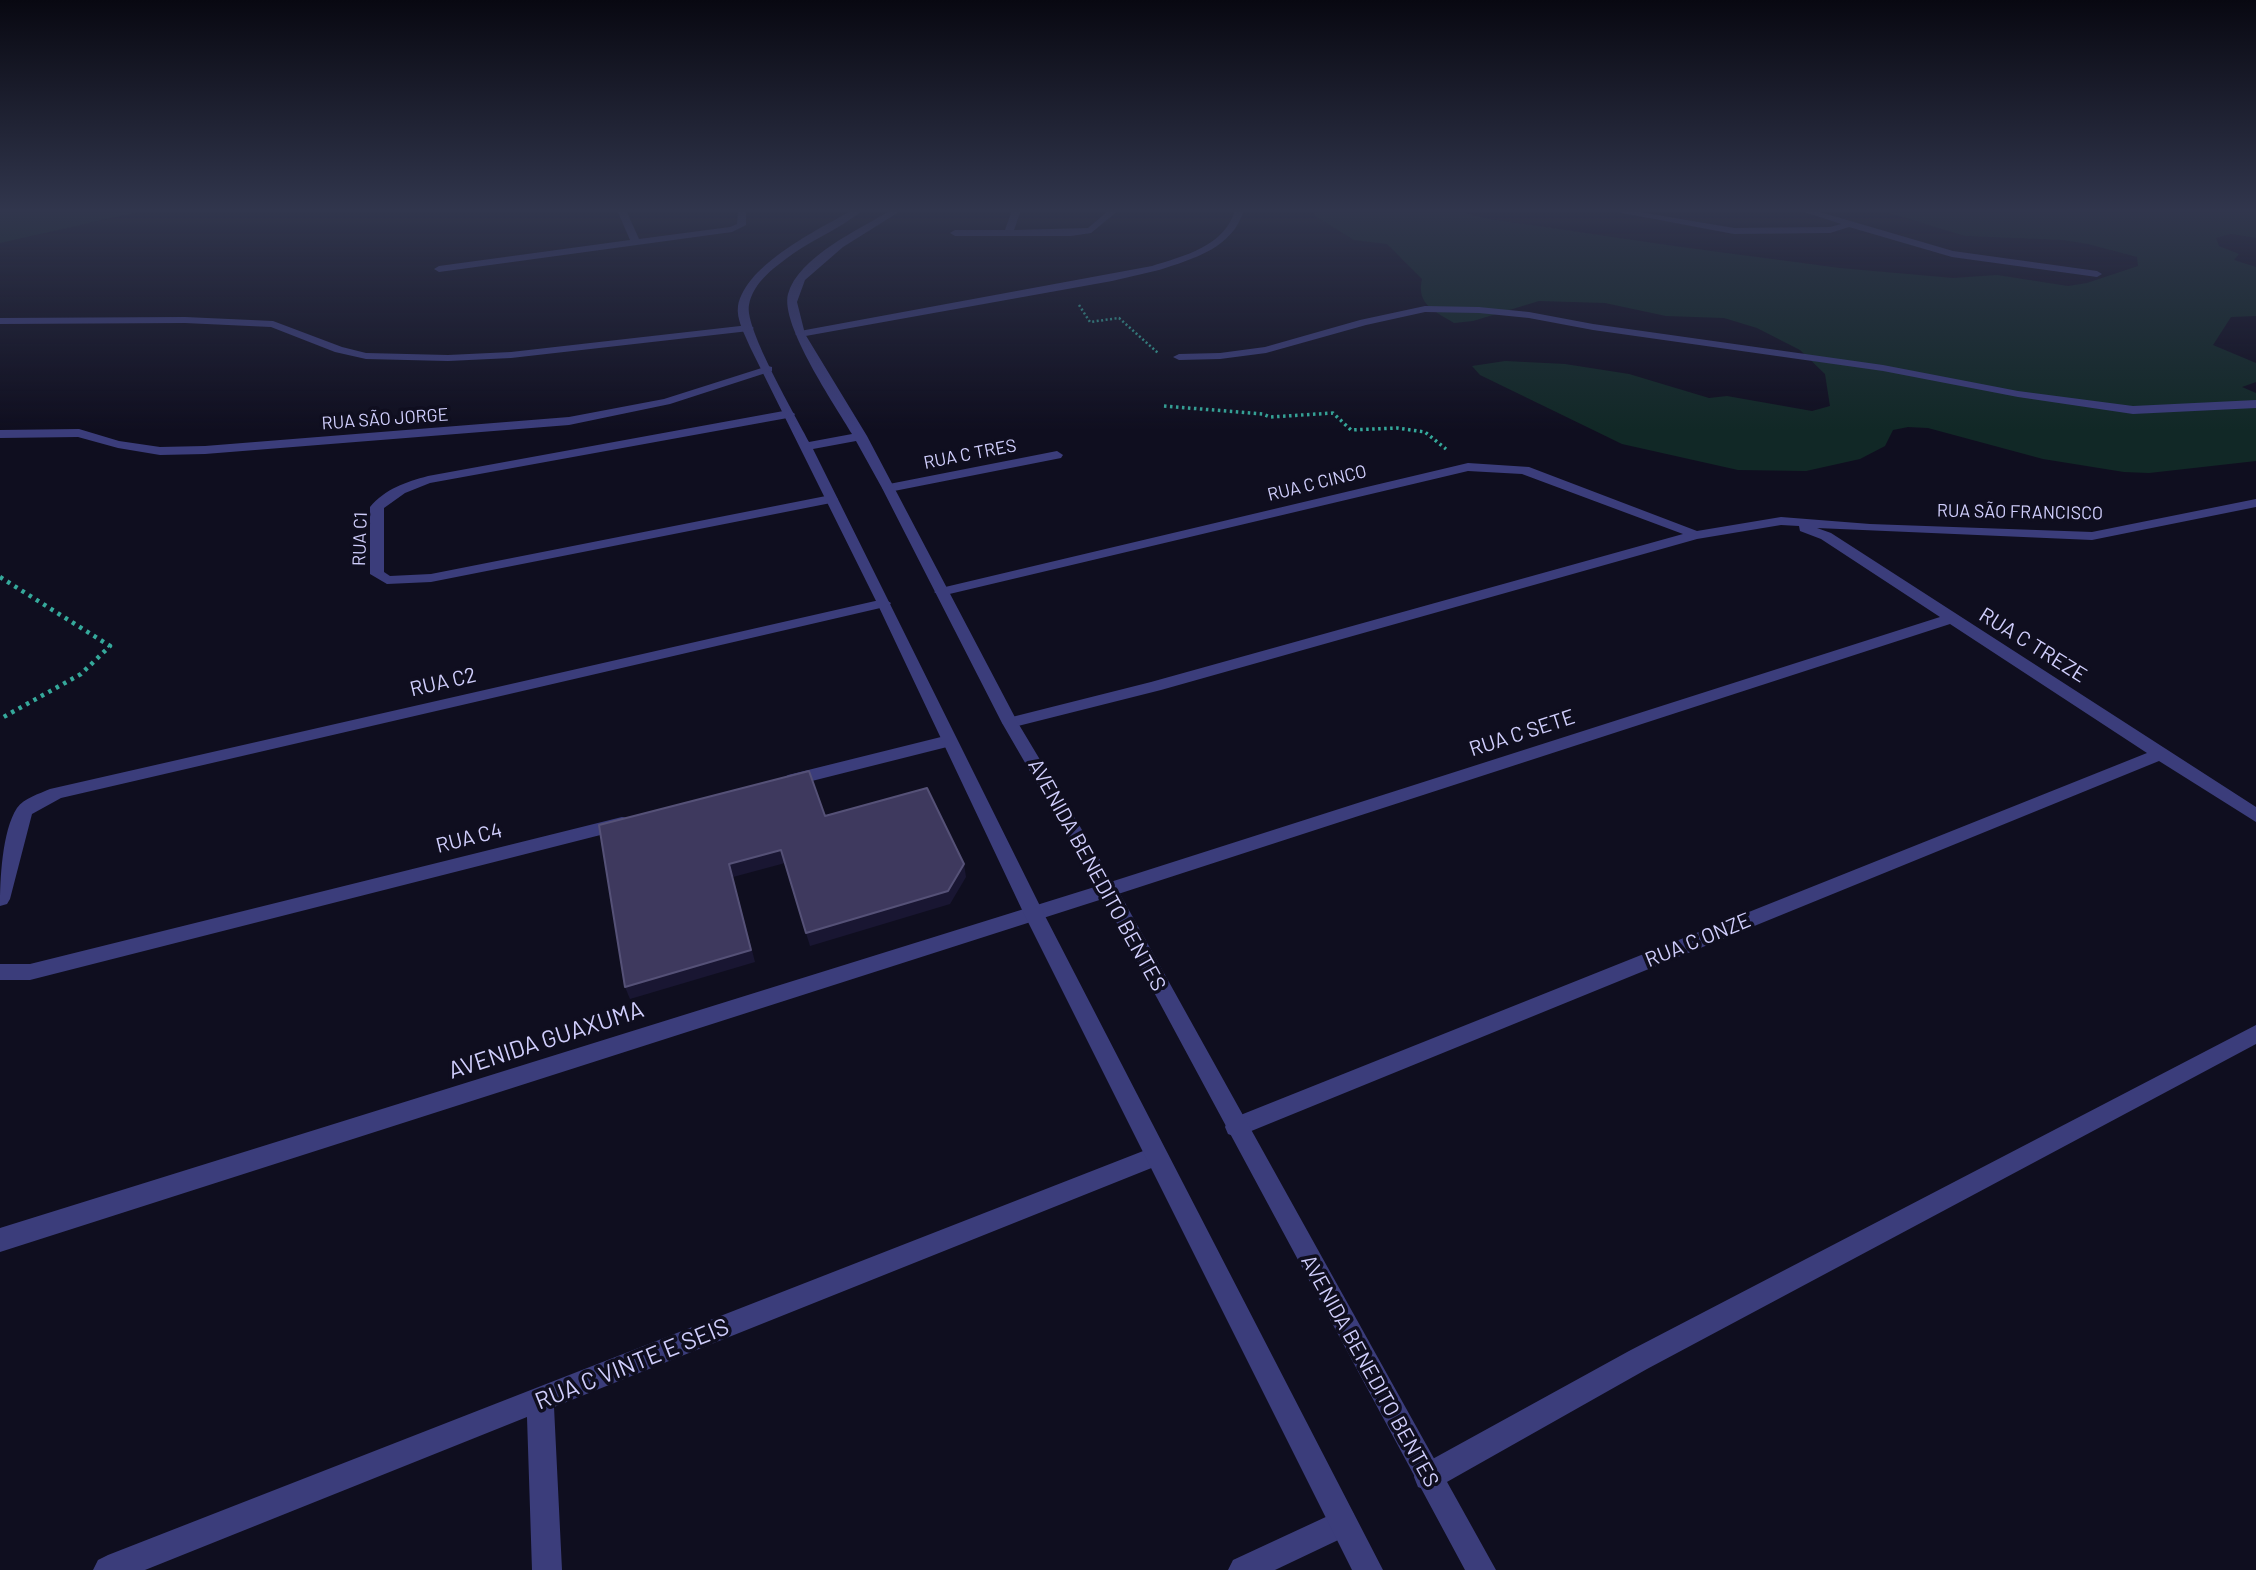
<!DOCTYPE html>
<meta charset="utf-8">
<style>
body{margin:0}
canvas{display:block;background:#0f0e1f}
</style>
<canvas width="2256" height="1570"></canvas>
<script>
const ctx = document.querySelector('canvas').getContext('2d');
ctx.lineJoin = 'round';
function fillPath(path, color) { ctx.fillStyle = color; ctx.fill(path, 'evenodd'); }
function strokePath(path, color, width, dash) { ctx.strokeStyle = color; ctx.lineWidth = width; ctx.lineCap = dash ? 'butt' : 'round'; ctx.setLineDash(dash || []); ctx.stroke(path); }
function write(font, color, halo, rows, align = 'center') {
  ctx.font = font + ' Barlow,sans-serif'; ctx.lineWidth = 7; ctx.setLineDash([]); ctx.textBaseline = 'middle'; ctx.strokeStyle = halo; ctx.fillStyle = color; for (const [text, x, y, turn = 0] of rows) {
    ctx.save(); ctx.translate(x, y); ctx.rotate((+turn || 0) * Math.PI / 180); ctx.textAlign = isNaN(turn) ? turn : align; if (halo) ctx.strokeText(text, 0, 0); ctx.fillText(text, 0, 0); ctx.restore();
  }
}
const green = new Path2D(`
 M0 210H147L0 243Z
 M1314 210H1454L1484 218 1674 246 1840 268 1953 278 1997 275 2068 286 2087 283 2138 266 2137 257 2088 244 2063 240 1965 236 1879 210H2256V238L2231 234 2216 238 2219 246 2239 254 2234 260 2256 267V316L2231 317 2213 345 2256 363V382L2242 387 2256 393V461L2149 473 2124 472 2043 459 1928 428 1908 427 1893 430 1885 446 1860 459 1806 471 1738 470 1622 444 1480 375 1472 366 1505 361 1565 364 1629 374 1709 398 1727 396 1812 411 1830 406 1825 374 1800 350 1757 328 1724 318 1666 316 1605 303 1539 301 1473 321 1454 323C1435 311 1416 305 1422 279L1387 244 1354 240 1315 216Z`);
const pathFar2 = new Path2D(`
 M1079 305 1090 322 1119 318 1158 353`);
const pathFar1 = new Path2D(`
 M1164 406 1263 414 1270 417 1333 413 1351 430 1397 428 1425 432 1446 449`);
const path = new Path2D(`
 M0 577 110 646 81 674 0 719`);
const minor = new Path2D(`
 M617 210H626L639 239 730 227 737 224 738 210H746V225L732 232 439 272 434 269 439 266 630 240Z
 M1012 210H1021L1014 230 1088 228 1109 210H1119L1091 233 1071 236H955L950 233 955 230H1005Z
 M1235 210H1244C1233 248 1193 259 1159 270L1112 281 800 337 795 334 800 331 1152 266C1184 256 1225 246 1235 210Z
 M1606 210H1628L1734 228 1830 227 1841 224 1798 210H1813L1953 251 2097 271 2102 274 2097 277 1952 257 1849 227 1830 233 1734 234Z
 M1425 306 1479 307 1529 312 1593 324 1883 365 2018 391 2133 406 2256 400V408L2133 414 2018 397 1883 371 1593 330 1529 318 1479 313 1425 312 1366 325 1266 353 1220 359 1179 360 1173 357 1179 354 1220 353 1265 347 1360 320Z
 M185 317 273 321 342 347 366 353 448 355 511 352 749 325 754 328 749 331 511 358 448 361 366 359 335 352 271 327 185 323 0 324V318Z
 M768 366 772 367V371L670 404 569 425 205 454 160 455 118 448 78 437 0 438V430L79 429 119 441 160 447 205 446 569 417 664 399Z
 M789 410 795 414 793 417 430 483 405 493 384 508V572L390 576 431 574 831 495 838 499 836 502 431 582 387 584 370 574V507C385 489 406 482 428 476Z
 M1057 451 1063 455 1061 458 889 492 882 488 889 484Z
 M1468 463 1529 467 1697 531 1781 517 1870 524 2092 532 2256 499V507L2092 540 1817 528 1831 533 2256 807V822L2159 761 1244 1134 1236 1137 1228 1134 1225 1127 1228 1120 2147 753 1950 624 1115 895 0 1252V1228L1101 885 1940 617 1821 539 1800 531 1799 526 1781 525 1697 539 1161 690 1010 728 1002 723 1004 719 1151 682 1683 534 1522 474 1468 471 941 596 934 592 941 588Z
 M884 599 891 603 889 606 61 798 32 814 10 899 7 904 0 906C0 880 2 831 17 808 24 798 39 794 50 789Z
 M949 735 955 737 957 741 955 745 788 787 779 781 788 775Z
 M622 817 628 818 631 823 628 828 30 980H0V964H30Z
 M2256 1025V1044L1647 1369 1438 1487 1428 1491 1418 1487 1414 1477 1418 1467 1629 1351Z
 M1156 1146 1164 1149 1168 1156 1164 1163 554 1407 562 1570H532L527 1417 145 1570H93L98 1560 108 1555Z
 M1343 1509 1353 1513 1357 1523 1353 1533 1275 1570H1228L1233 1560Z`);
const tertiary = new Path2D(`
 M852 210H863C843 227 816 238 794 253 776 266 753 282 749 305 744 328 797 418 809 442L852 434C835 405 780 325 788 294 798 257 860 229 891 210H902L843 247 805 280 797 302 805 334 867 436 1018 723 1115 885 1496 1570H1465L1100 892 1002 723 882 488 856 441 813 449 1044 914 1383 1570H1352L1024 914 877 603 750 347C745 335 736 319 738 306 746 264 818 230 852 210Z`);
const shadedWall = new Path2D(`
 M781 850 785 863 733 877 755 962 630 999 625 987 729 864Z
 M964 864 966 877 950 904 810 946 806 933Z`);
const building = new Path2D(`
 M809 771 825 816 927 788 964 864 948 891 806 933 781 850 729 864 751 950 625 987 599 825Z`);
const farStreetnames = [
 ["RUA SÃO JORGE",385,419,-4],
 ["RUA C TRES",970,454,-11],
 ["RUA C CINCO",1317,483,-14],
 ["RUA SÃO FRANCISCO",2020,512,1],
 ["RUA C1",360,539,-88]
];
const streetNames = [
 ["RUA C TREZE",2033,645,32],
 ["RUA C2",443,682,-13],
 ["RUA C SETE",1522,733,-18],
 ["RUA C4",469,838,-14],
 ["AVENIDA BENEDITO BENTES",1097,875,61],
 ["RUA C ONZE",1698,940,-22],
 ["AVENIDA BENEDITO BENTES",1370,1371,61]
];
const nearStreetnames = [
 ["AVENIDA GUAXUMA",546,1040,-18],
 ["RUA C VINTE E SEIS",632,1364,-22]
];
fillPath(green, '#112826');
strokePath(pathFar2, '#35a99b', 2.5, [2, 2.5]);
strokePath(pathFar1, '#35a99b', 3.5, [2.5, 3.5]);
strokePath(path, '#35a99b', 4.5, [3.5, 5]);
fillPath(minor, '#3b3d7b');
fillPath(tertiary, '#3b3d7b');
fillPath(shadedWall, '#191632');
fillPath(building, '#3e395e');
strokePath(building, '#555177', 2);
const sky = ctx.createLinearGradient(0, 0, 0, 430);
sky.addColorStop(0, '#080811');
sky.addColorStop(0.49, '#31364d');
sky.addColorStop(1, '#31364d00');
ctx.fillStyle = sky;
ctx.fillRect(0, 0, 2256, 430);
write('18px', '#d0cefc', '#0f0e1f', farStreetnames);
write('21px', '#d0cefc', '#0f0e1f', streetNames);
write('24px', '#d0cefc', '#0f0e1f', nearStreetnames);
</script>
